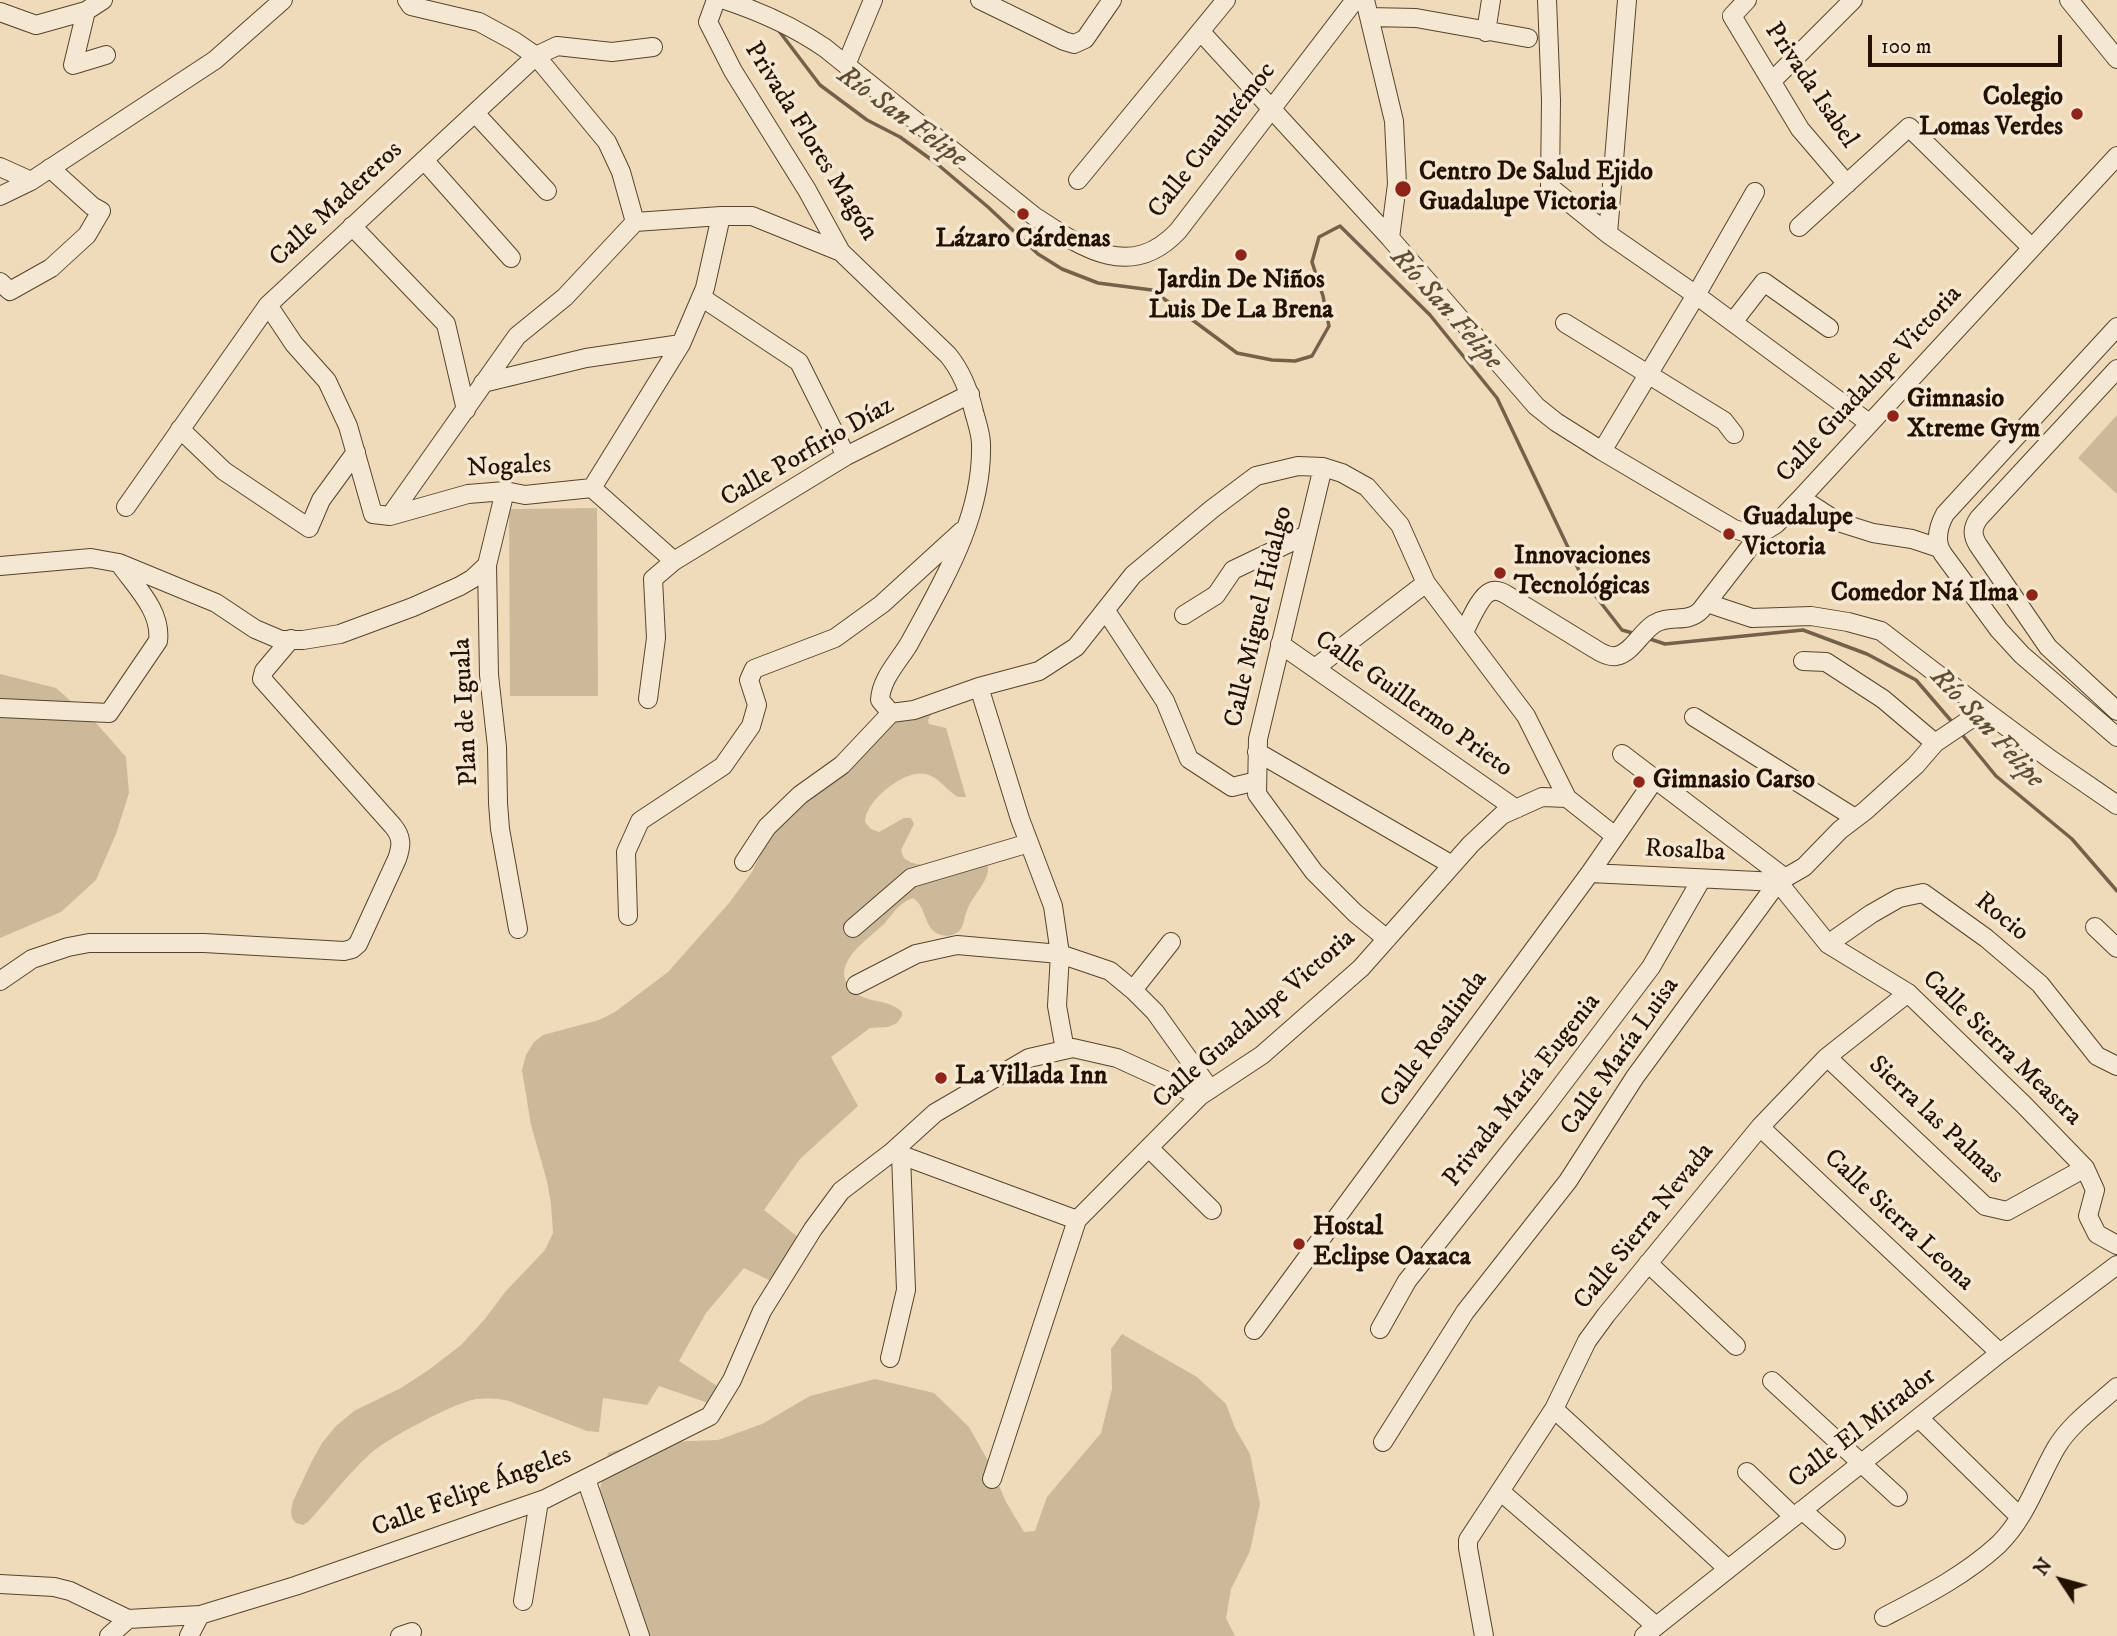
<!DOCTYPE html>
<meta charset="utf-8">
<style>
body{margin:0}
#map{position:relative;width:2117px;height:1636px;overflow:hidden;background:#efdbba;font-family:"IM FELL DW Pica",serif}
canvas{display:block}
.north{position:absolute;left:2026px;top:1545px;width:70px;height:70px;-webkit-text-stroke:5px #f5e8d2;paint-order:stroke;rotate:306deg;font-size:19px;font-weight:700;line-height:28px;text-align:center;color:#241100}
.north::after{content:'';display:block;margin:auto;width:24px;height:32px;background:#241100;clip-path:polygon(50% 0,100% 100%,50% 72%,0 100%)}
.scale{position:absolute;left:1868px;top:35px;width:194px;height:32px;box-sizing:border-box;border:4px solid #241100;border-top:0;padding-left:9px;font-size:21px;line-height:24px;white-space:nowrap;color:#241100;-webkit-text-stroke:5px #f5e8d2;paint-order:stroke}
</style>
<div id="map">
<canvas width="2117" height="1636"></canvas>
<div class="north">N</div>
<div class="scale">100 m</div>
</div>
<script>
const ctx = document.querySelector('canvas').getContext('2d');
ctx.lineJoin = 'round';
function fillPath(path, color) { ctx.fillStyle = color; ctx.fill(path, 'evenodd'); }
function strokePath(path, color, width, dash) { ctx.strokeStyle = color; ctx.lineWidth = width; ctx.lineCap = dash ? 'butt' : 'round'; ctx.setLineDash(dash || []); ctx.stroke(path); }
function write(font, color, halo, rows, align = 'center') {
  ctx.font = font + ' "IM FELL DW Pica",serif'; ctx.lineWidth = 7; ctx.setLineDash([]); ctx.textBaseline = 'middle'; ctx.strokeStyle = halo; ctx.fillStyle = color; for (const [text, x, y, turn = 0] of rows) {
    ctx.save(); ctx.translate(x, y); ctx.rotate((+turn || 0) * Math.PI / 180); ctx.textAlign = isNaN(turn) ? turn : align; if (halo) ctx.strokeText(text, 0, 0); ctx.fillText(text, 0, 0); ctx.restore();
  }
}
const green = new Path2D(`
 M2117 415V494L2078 458Z
 M597 508 598 696H510L509 509Z
 M0 674 56 688 97 724 126 757 129 793 116 834 96 880 61 912 0 938Z
 M904 713H932L928 720 929 724 946 728 966 797H958C946 790 940 778 926 774 904 769 865 801 865 822L871 829 879 832 904 818H911L914 824 901 850C903 855 902 857 907 860 921 871 968 861 986 860 988 865 989 869 987 875 982 889 970 899 966 913 964 918 964 924 961 929 956 935 948 937 941 935 923 930 927 906 913 898 899 903 894 912 885 923 869 939 826 965 853 991 867 1004 888 998 902 1012V1016L897 1023 888 1027 870 1028 831 1057 858 1106 800 1159 764 1210 798 1237 771 1281 744 1268 706 1313 679 1361 717 1386 708 1403 659 1386 647 1405 603 1398 599 1432 587 1431 509 1401C498 1398 488 1398 476 1399 454 1403 388 1438 370 1454 348 1474 328 1500 308 1522L303 1525 296 1523 292 1518 291 1510 293 1501 312 1461 322 1443 336 1426 354 1411 401 1388 430 1369 461 1345 484 1320 506 1291 545 1250 553 1233 551 1204 547 1181 531 1125 522 1070 526 1055 534 1042 543 1035 599 1020 615 1012 668 972 729 903 752 872 779 818Z
 M1122 1334 1197 1377 1226 1404 1235 1428 1250 1454 1260 1504 1250 1551 1231 1589 1226 1618 1235 1636H633L632 1620 600 1489 608 1453 639 1443 718 1440 762 1424 810 1396 875 1379 934 1393 969 1427 991 1466 1006 1502 1024 1532 1035 1531 1047 1497 1101 1433 1112 1389 1111 1349Z`);
const stream = new Path2D(`
 M776 27 820 85 867 120 900 137 936 163 988 207 1038 254 1062 269 1098 283 1152 290 1237 353 1272 360 1295 361 1312 356 1329 326 1323 296 1312 262 1319 237 1340 226 1430 315 1497 398 1584 581 1622 630 1636 634
 M1647 638 1665 644 1803 630 1867 654 1916 680 1953 723
 M1960 732 1996 776 2072 839 2117 891`);
const minor = new Path2D(`
 M407 0 411 6 479 22 514 41 536 56 607 142 621 172 635 222
 M716 0 708 22 733 71 807 190 841 252 948 355C962 372 969 390 974 412 977 423 981 434 981 444 983 517 943 581 909 644 898 662 881 679 880 700L891 713 914 710 979 687 1039 671 1076 647 1133 575 1212 509 1256 476 1298 466 1323 467 1342 473 1367 487 1400 525 1426 583 1526 716 1567 798 1615 836
 M725 0C761 12 793 26 825 48L1034 216C1081 247 1130 282 1178 231L1355 0
 M980 0 1064 41 1074 44 1085 39 1112 0
 M1365 0 1394 121 1397 184 1390 238
 M1547 0 1551 100 1550 187 1608 234 1696 295 1869 423
 M1747 0 1732 16 1800 129 1847 184
 M2069 0 2117 59
 M86 11 73 65 106 55
 M0 12 36 25 86 11 103 0
 M1369 17 1416 18 1528 38
 M1201 32 1390 238 1536 406 1556 422 1602 451 1734 529 1751 534H1760
 M1486 32 1491 0
 M846 65 873 0
 M1772 81 1853 0
 M475 113 547 191
 M424 160 511 258
 M0 167 31 181
 M1078 180 1226 0
 M0 196 31 181 215 60 283 0
 M635 222 721 216H752L841 252
 M352 226 446 324 466 410
 M1799 227 1909 127 2032 248
 M1608 234 1627 0
 M0 282 10 291 51 268 87 235 101 211 92 206 50 168
 M701 297 799 362 846 456
 M268 305 294 344 327 381 348 426 373 514 390 516 468 494 505 491 525 495 592 488
 M1733 322 1764 282 1829 328
 M1565 323 1724 421 1734 434
 M2117 327 1945 514C1938 527 1934 541 1943 554L1999 630 2022 655 2117 737
 M2117 369 1979 518C1972 528 1972 535 1978 545L2048 647 2117 711
 M483 383 586 358 681 344
 M180 429 224 471 309 528 321 500 356 452
 M1602 451 1696 295 1755 192
 M1323 467 1258 739 1257 794 1314 872 1355 913 1387 939
 M592 488 681 344 705 288 721 216
 M592 488 674 561
 M505 491 487 565 489 675 497 747 498 803 500 829 518 929
 M1801 498 1838 522 1873 533 1912 539 1939 548
 M126 507 268 305 536 56 557 46 612 52 653 47
 M390 516 517 336 565 297 635 222
 M0 566 91 558 119 563 216 603 255 629 281 640H303L340 634 413 607 460 586 472 579 487 565
 M1707 603 1752 618 1811 616 1848 622 1881 631 1984 710 2050 759 2117 805
 M1106 611 1165 701 1189 759 1232 787 1257 781
 M1184 615 1216 595 1233 570 1306 535
 M1464 632C1469 623 1480 596 1490 592 1496 589 1502 592 1507 595L1595 649C1601 653 1609 657 1616 656 1632 653 1641 632 1654 624 1669 614 1688 624 1701 610L1760 534 1776 524 1801 498 2117 156
 M1280 644 1516 809
 M1803 661 1826 662 1883 699 1935 743
 M1315 668 1426 583
 M979 687 1020 819 1053 906 1060 954 1057 1006 1065 1050
 M648 699 656 638 653 579 674 561 846 456 970 394
 M0 708 109 713 158 641C162 611 135 586 119 563
 M1694 717 1855 818
 M1257 752 1452 865
 M1622 754 1785 878
 M744 862 767 827 800 795 842 765 891 713
 M1590 873 1778 882 1828 944 1908 993 2024 1105 2085 1168 2095 1190 2088 1216 2097 1234 2117 1245
 M628 916 626 852 640 821 723 766 751 726 757 705 749 680 754 669 835 638 882 604 962 531
 M2095 927 2117 948
 M853 928 911 878 1029 843
 M1828 944 1871 914 1899 898 1923 893 1986 938 2040 984 2097 1056 2117 1066
 M0 981 32 959 68 947 89 943H204L344 951 352 949 358 944 397 859C402 845 402 837 393 826L262 679 264 671 291 639
 M856 985 916 954 957 945 1060 954 1110 971 1133 990 1155 1012 1210 1089
 M1133 990 1171 942
 M1827 1057 1985 1206 2007 1211 2085 1168
 M1760 1127 2000 1353
 M1150 1149 1212 1210
 M893 1152 1077 1220
 M1648 1263 1736 1346
 M1380 1329 1407 1281 1545 1107 1651 967 1701 880
 M1254 1330 1590 873 1655 779
 M890 1358 906 1290 901 1155
 M1772 1381 1898 1497
 M1554 1409 1728 1569
 M1919 1418 2020 1517
 M1383 1442 1465 1312 1568 1181 1635 1077 1778 882 1804 867 1840 830 1865 811 1916 765 1935 743 1984 710
 M1747 1472 1794 1517
 M586 1479 640 1636
 M992 1479 1077 1220 1200 1096 1262 1055 1361 968 1471 844 1502 815 1542 797 1567 798
 M1500 1491 1656 1626
 M1802 1510 1836 1540
 M0 1584 54 1587 70 1591 128 1619 200 1615 295 1586 545 1499 710 1416 732 1380 762 1311 813 1229 841 1191 892 1152 935 1113 1029 1058 1073 1048 1117 1058 1200 1096
 M523 1601 539 1501
 M1884 1617C1924 1596 1964 1576 1998 1545 2026 1518 2037 1481 2056 1448 2070 1424 2096 1406 2117 1387
 M109 1636 128 1619
 M189 1636 200 1615
 M400 1636 412 1632
 M1484 1636 1468 1548V1540L1554 1409 1587 1341 1606 1315 1760 1127 1827 1057 1908 993
 M1644 1636 2000 1353 2117 1265`);
const markers = [
 [2077,114,7,"#8f2418"],
 [1403,189,9,"#8f2418"],
 [1023,214,7,"#8f2418"],
 [1241,255,7,"#8f2418"],
 [1893,416,7,"#8f2418"],
 [1729,534,7,"#8f2418"],
 [1500,573,7,"#8f2418"],
 [2032,595,7,"#8f2418"],
 [1639,782,7,"#8f2418"],
 [941,1078,7,"#8f2418"],
 [1299,1244,7,"#8f2418"]
];
const streetNames = [
 ["Privada Isabel",1810,86,56],
 ["Calle Cuauhtémoc",1213,141,-52],
 ["Privada Flores Magón",810,142,58],
 ["Calle Madereros",337,205,-43],
 ["Calle Guadalupe Victoria",1870,385,-47],
 ["Calle Porfirio Díaz",808,453,-30],
 ["Nogales",509,468,-3],
 ["Calle Miguel Hidalgo",1260,617,-77],
 ["Calle Guillermo Prieto",1413,705,35],
 ["Plan de Iguala",467,712,-93],
 ["Rosalba",1685,852,3],
 ["Rocio",2001,918,39],
 ["Calle Guadalupe Victoria",1255,1020,-41],
 ["Calle Rosalinda",1435,1040,-54],
 ["Calle Sierra Meastra",2001,1049,44],
 ["Calle María Luisa",1621,1057,-55],
 ["Privada María Eugenia",1523,1091,-52],
 ["Sierra las Palmas",1935,1121,43],
 ["Calle Sierra Leona",1898,1221,43],
 ["Calle Sierra Nevada",1645,1227,-51],
 ["Calle El Mirador",1863,1429,-38],
 ["Calle Felipe Ángeles",472,1493,-21]
];
const poiNames = [
 ["Colegio",2063,99,"right"],
 ["Lomas Verdes",2063,129,"right"],
 ["Centro De Salud Ejido",1419,174],
 ["Guadalupe Victoria",1419,204],
 ["Lázaro Cárdenas",1023,241,"center"],
 ["Jardin De Niños",1241,282,"center"],
 ["Luis De La Brena",1241,312,"center"],
 ["Gimnasio",1907,401],
 ["Xtreme Gym",1907,431],
 ["Guadalupe",1743,519],
 ["Victoria",1743,549],
 ["Innovaciones",1514,558],
 ["Tecnológicas",1514,588],
 ["Comedor Ná Ilma",2018,595,"right"],
 ["Gimnasio Carso",1653,782],
 ["La Villada Inn",955,1078],
 ["Hostal",1313,1229],
 ["Eclipse Oaxaca",1313,1259]
];
const waterNames = [
 ["Río San Felipe",901,118,36],
 ["Río San Felipe",1445,310,48],
 ["Río San Felipe",1986,729,47]
];
fillPath(green, '#ccb99a');
strokePath(stream, '#74614a', 3.5);
strokePath(minor, '#57442e', 20);
strokePath(minor, '#f5e8d2', 18);
for (const [x, y, r, color] of markers) { const dot = new Path2D(); dot.arc(x, y, r, 0, 2 * Math.PI); ctx.fillStyle = color; ctx.fill(dot); strokePath(dot, '#f5e8d2', 2.5); }
write('26px', '#241100', '#f5e8d2', streetNames);
write('bold 26px', '#241100', '#f5e8d2', poiNames, 'left');
write('italic 28px', '#604d37', '#f5e8d2', waterNames);
</script>
